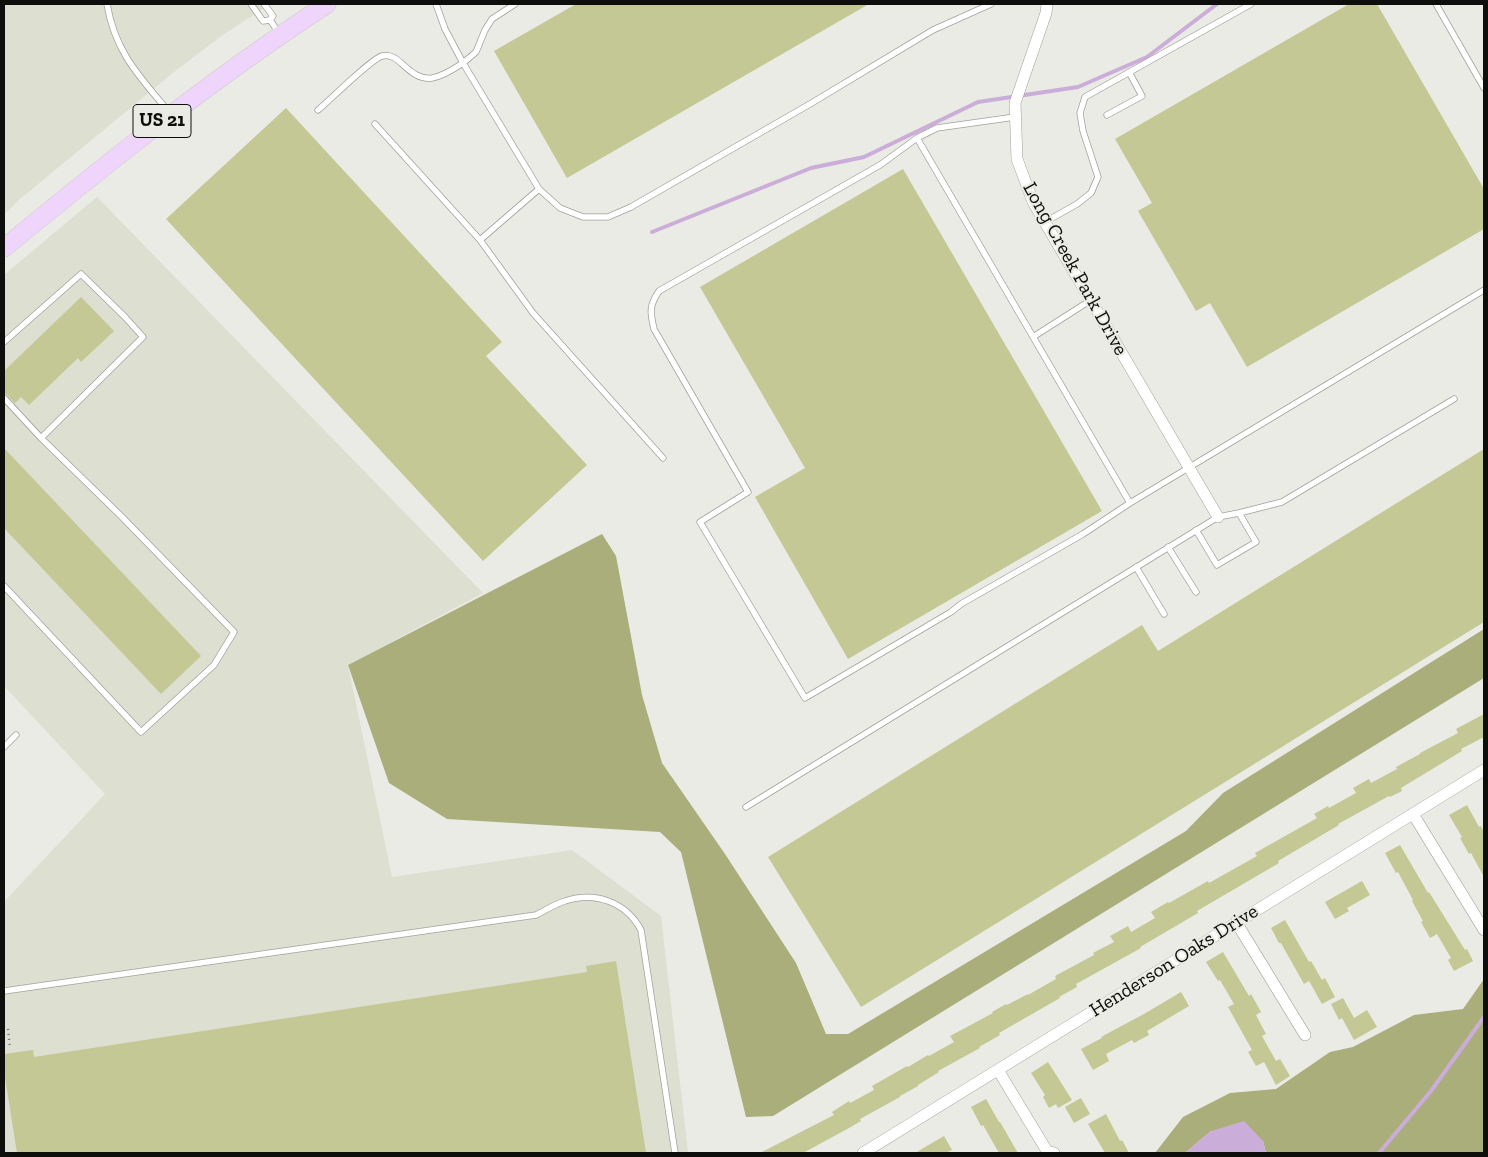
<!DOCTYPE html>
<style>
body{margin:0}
#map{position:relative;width:1488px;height:1157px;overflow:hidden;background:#eaebe4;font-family:"Zilla Slab",serif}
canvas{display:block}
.frame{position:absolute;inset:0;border:5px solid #0e0e0c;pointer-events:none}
</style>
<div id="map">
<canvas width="1488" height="1157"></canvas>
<div class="frame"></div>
</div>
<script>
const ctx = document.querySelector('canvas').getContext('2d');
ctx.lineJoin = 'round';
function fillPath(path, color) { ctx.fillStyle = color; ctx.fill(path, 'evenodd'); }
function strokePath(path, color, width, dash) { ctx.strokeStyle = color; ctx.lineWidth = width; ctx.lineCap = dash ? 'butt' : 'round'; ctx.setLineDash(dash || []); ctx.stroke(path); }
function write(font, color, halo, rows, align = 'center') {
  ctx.font = font + ' "Zilla Slab",serif'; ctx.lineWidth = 4; ctx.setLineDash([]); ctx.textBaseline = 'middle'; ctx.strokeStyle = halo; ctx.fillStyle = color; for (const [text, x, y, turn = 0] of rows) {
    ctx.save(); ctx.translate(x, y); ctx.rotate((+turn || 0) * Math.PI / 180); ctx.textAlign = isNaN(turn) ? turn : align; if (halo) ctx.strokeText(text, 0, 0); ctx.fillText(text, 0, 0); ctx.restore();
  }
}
const built = new Path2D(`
 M4 4H270L220 37 174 72 20 199 4 215Z
 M97 197 483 593 348 665 392 877 572 850 661 916 688 1153H4V902L105 794 4 686V275Z`);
const forest = new Path2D(`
 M602 534 616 556 642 695 662 763 725 854 796 963 826 1034H848L1186 831 1223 793 1484 629V678L773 1116 746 1117 681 852 660 832 447 819 389 783 348 665Z
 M1484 979V1153H1266L1263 1141 1211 1131 1185 1153H1155L1183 1117 1230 1093 1276 1089 1330 1052 1353 1047 1414 1015 1463 1009Z`);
const water = new Path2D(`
 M1244 1121 1263 1141 1266 1153H1185L1211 1131Z`);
const stream = new Path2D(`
 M652 232 811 168 864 157 978 102 1078 87 1147 57 1217 4
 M1379 1153 1431 1091 1484 1017`);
const building = new Path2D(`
 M576 4H869L567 178 494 51Z
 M1349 4H1377L1484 189V229L1247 367 1210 303 1196 311 1138 211 1152 203 1115 139Z
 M286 108 502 342 486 356 587 465 483 561 166 219Z
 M903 169 1102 511 848 659 755 497 805 468 700 287Z
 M81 297 114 331 81 362 78 358 29 405 21 397 15 403 4 392V371Z
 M4 448 201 656 161 694 4 528Z
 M1484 449V622L861 1007 768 857 1142 625 1158 651Z
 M1484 714V737L1461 749 1462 751 1401 788 1402 791 1390 797 1389 796 1338 824 1339 825 1278 861 1279 863 1197 911 1198 913 1140 947 1141 948 1076 984 1077 987 1059 997 1060 998 999 1033 1000 1035 979 1047 980 1048 938 1071 939 1072 918 1085V1086L900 1096V1097L860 1119 861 1121 849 1128 803 1153H760L834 1115 832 1112 849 1101 850 1103 874 1090 872 1086 907 1066 908 1067 928 1055 929 1056 954 1042 950 1036 993 1013 992 1012 1006 1004 1007 1005 1028 994V995L1056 979 1055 976 1094 955 1093 953 1114 942 1110 936 1128 926 1131 932 1155 918 1151 912 1168 902 1169 903 1208 881 1209 883 1257 856 1255 853 1317 818 1314 814 1328 806 1329 808 1356 793 1353 788 1369 779 1371 783 1397 769 1396 767 1420 754V753L1458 733 1456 729Z
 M1467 805 1479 827 1481 826 1484 832V877L1471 853 1469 854 1460 838 1462 837 1449 815Z
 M1400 845 1428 893 1429 892 1465 950 1467 949 1473 961 1454 971 1448 960 1451 958 1437 934 1430 938 1421 922 1423 921 1412 901 1413 900 1398 872 1396 873 1385 853Z
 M1362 881 1370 895 1347 908 1349 911 1335 919 1325 902Z
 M1285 920 1309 962 1311 961 1322 980 1325 978 1335 997 1322 1004 1309 981 1304 984 1281 943H1279L1271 928Z
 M1223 952 1249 996 1251 994 1261 1012 1256 1015 1266 1034 1262 1036 1276 1061 1280 1059 1290 1076 1276 1085 1264 1062 1256 1066 1248 1052 1252 1050 1228 1007 1234 1004 1220 980 1218 981 1206 962Z
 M616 961 646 1153H17L4 1071V1054L33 1050 34 1057 587 972 586 966Z
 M1181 992 1189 1006 1147 1031 1149 1035 1134 1043 1132 1040 1106 1054 1109 1061 1093 1070 1081 1049 1102 1038 1101 1037 1144 1014Z
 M1343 998 1354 1018 1367 1010 1377 1027 1354 1040 1342 1018 1339 1020 1331 1004Z
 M1048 1062 1072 1100 1058 1108 1056 1104 1049 1108 1043 1097 1045 1095 1031 1073Z
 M1081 1098 1090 1114 1074 1123 1065 1107Z
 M986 1099 999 1122H1000L1018 1153H999L983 1125 981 1126 971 1107Z
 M1106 1114 1120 1141 1122 1140 1129 1153H1105L1088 1124Z
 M944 1136 952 1150 946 1153H915Z`);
const path = new Path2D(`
 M8 1029 10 1048`);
const service = new Path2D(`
 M107 4C115 52 139 76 169 112
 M251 4 263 21 270 20
 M264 4 273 16 270 20 279 33
 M436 4 445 29 463 63 476 52 485 30 492 19 515 4
 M1436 4 1484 88
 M318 110C330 100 371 59 382 56 400 51 408 81 432 78 443 76 454 69 463 63L539 189 560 208 583 217H608L631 207 810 104 933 30 991 4
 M1107 115 1142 96 1129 72
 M1015 117 937 128 917 138 1130 503 1484 290
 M375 124 480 240 539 189
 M917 138 880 165 659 291C649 306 650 312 654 329L748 492 700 522 805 698 951 612 961 604 1083 534 1130 503
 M1045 222 1077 204 1091 193 1098 177 1083 131 1080 113 1085 97 1251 4
 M480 240 533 313 663 458
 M1033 337 1091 300
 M4 342 81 274 125 317 143 337 41 438 4 398
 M1196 530 1217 565 1256 542 1239 513
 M1168 547 1196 592
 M1136 567 1164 614
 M4 586 141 732 214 665 234 632 122 517 41 438
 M4 747 16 735
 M746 807 1218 517 1239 513 1282 502 1454 399
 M4 991 536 915C546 910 555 904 565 901 595 891 626 902 641 930L675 1153`);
const minor = new Path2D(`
 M1047 4 1046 13 1015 103 1017 159 1033 202 1218 517
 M1413 814 1484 930
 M1236 922 1305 1035
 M998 1070 1047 1151 1054 1153
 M863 1153 1484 770`);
const primary = new Path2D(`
 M4 248C108 162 214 78 327 4`);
const shields = [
 [162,121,58]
];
const shieldNames = [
 ["US 21",162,121]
];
const streetNames = [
 ["Long Creek Park Drive",1075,269,61],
 ["Henderson Oaks Drive",1174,961,-32]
];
fillPath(built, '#dddfd1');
fillPath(forest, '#a9ae7b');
fillPath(water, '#cbadd9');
strokePath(stream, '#cbadd9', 4);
fillPath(building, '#c3c894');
strokePath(service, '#a1a29c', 7);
strokePath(minor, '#a1a29c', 12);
strokePath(primary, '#cacaca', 19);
strokePath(path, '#757671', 2.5, [1, 4]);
strokePath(service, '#fff', 5.5);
strokePath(minor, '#fff', 11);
strokePath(primary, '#efd4fb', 18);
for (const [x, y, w] of shields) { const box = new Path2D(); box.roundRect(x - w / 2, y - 16.5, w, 33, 4); ctx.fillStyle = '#eaebe4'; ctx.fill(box); strokePath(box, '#0e0e0c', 1); }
write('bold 19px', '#0e0e0c', null, shieldNames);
write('20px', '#0e0e0c', '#eaebe4', streetNames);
</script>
